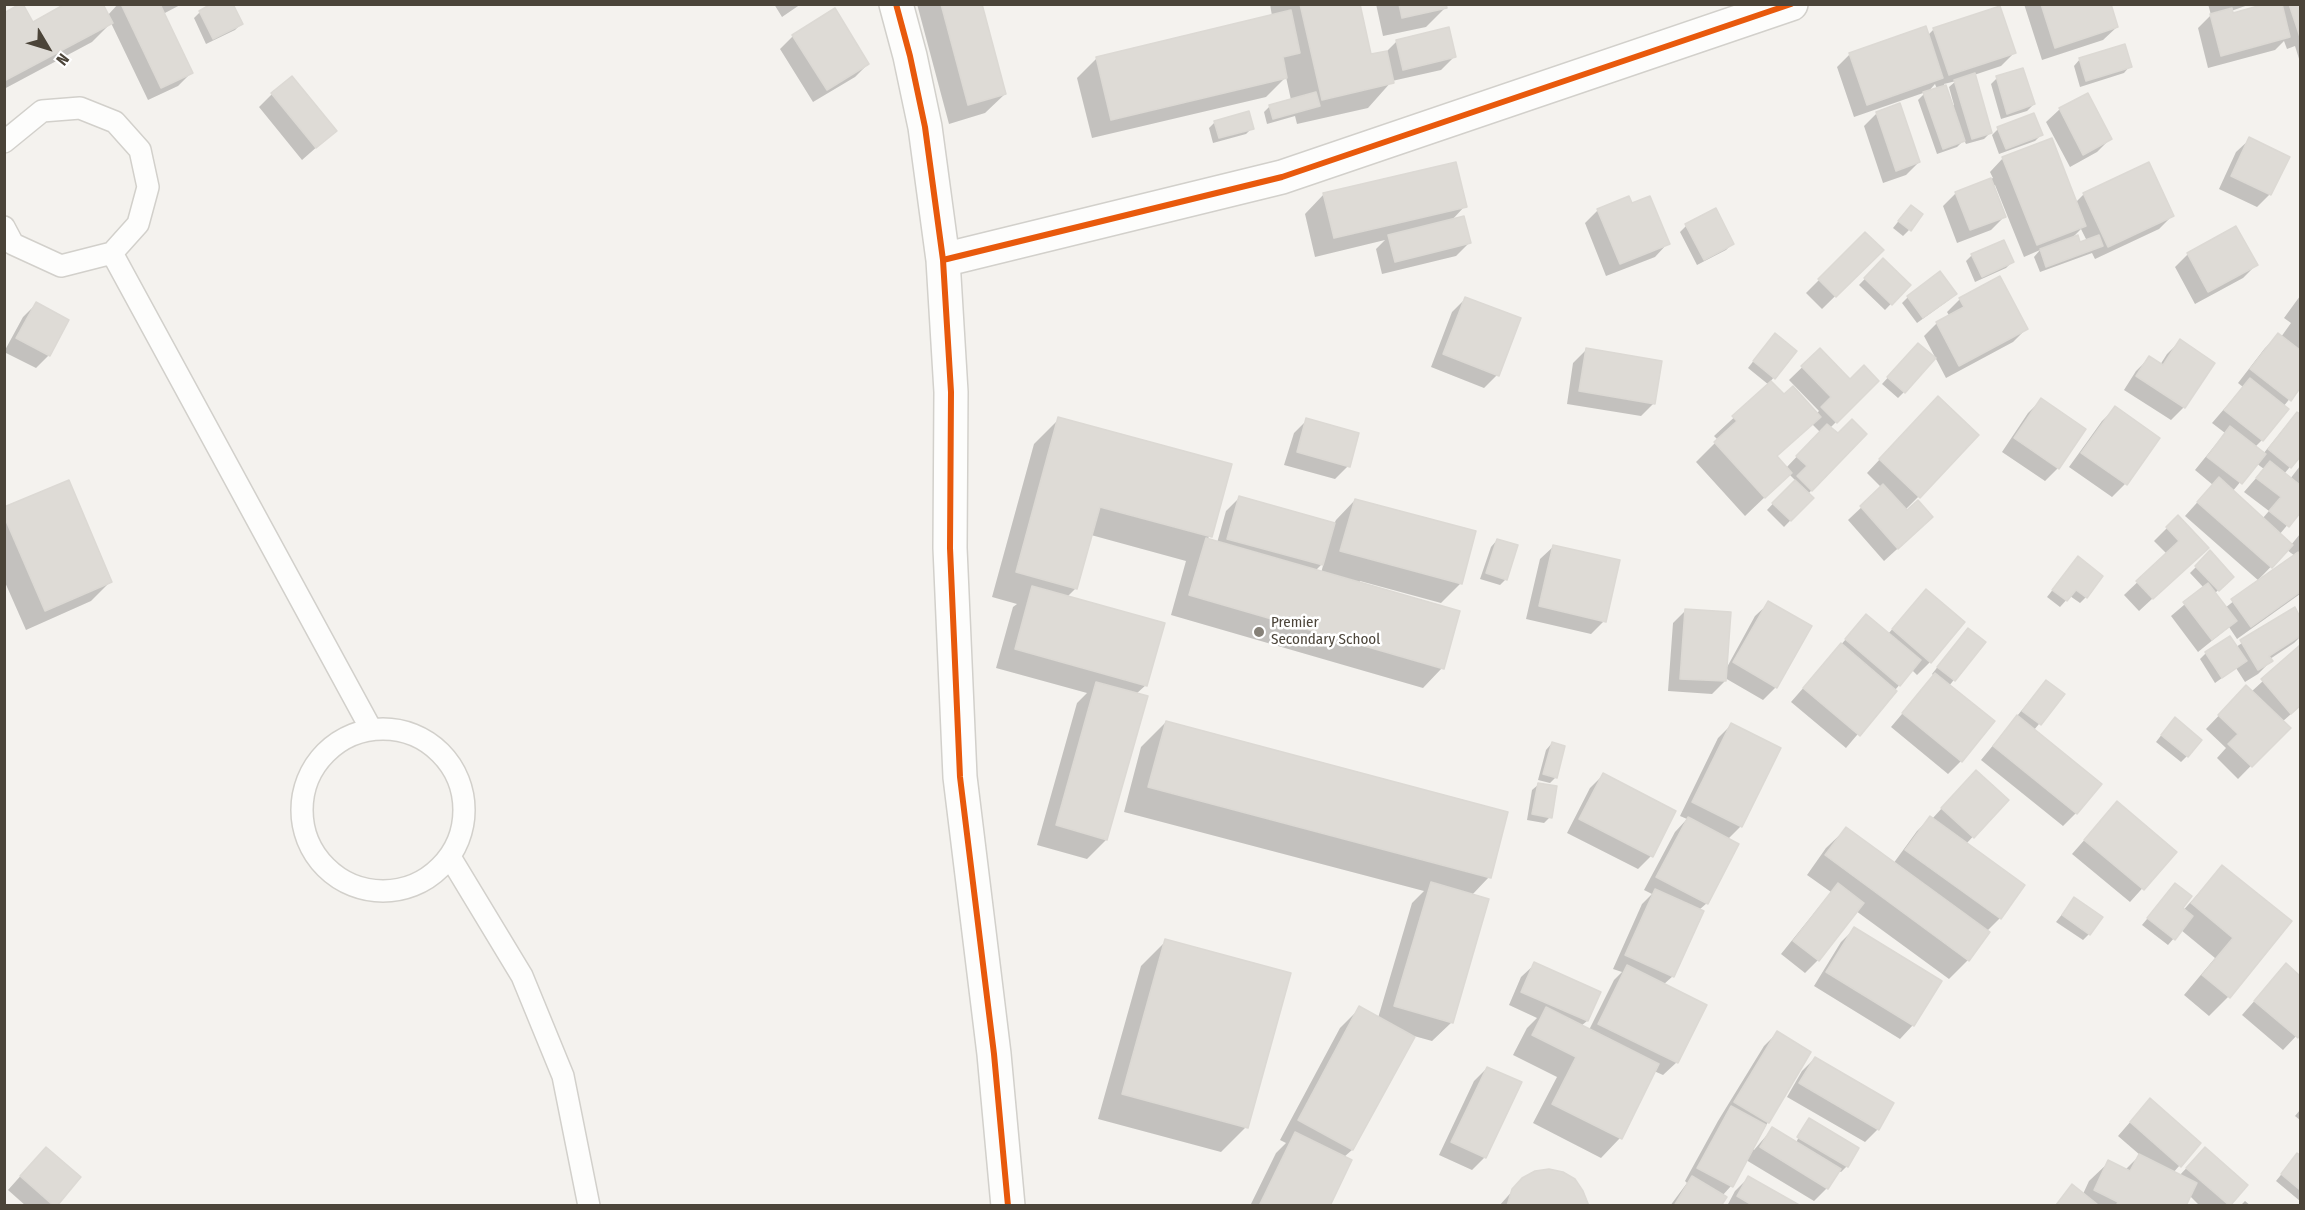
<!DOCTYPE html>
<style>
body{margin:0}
#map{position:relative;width:2305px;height:1210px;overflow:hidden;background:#f4f2ee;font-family:"Fira Sans Condensed",sans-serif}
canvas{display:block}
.frame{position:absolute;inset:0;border:6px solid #4b4439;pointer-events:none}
.north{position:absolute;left:18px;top:18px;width:60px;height:60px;-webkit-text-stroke:4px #fff;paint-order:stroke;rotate:128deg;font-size:16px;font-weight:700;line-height:24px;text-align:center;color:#4b4439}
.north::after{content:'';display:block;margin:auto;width:21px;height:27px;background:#4b4439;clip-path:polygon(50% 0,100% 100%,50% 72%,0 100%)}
</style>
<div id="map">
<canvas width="2305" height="1210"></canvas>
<div class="frame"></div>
<div class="north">N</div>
</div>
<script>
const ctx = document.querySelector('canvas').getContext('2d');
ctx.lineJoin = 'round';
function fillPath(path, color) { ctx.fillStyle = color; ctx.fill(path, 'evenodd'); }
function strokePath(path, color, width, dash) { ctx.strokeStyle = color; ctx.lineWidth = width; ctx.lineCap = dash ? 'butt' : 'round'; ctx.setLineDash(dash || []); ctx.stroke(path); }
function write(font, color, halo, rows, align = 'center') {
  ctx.font = font + ' "Fira Sans Condensed",sans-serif'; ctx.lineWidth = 5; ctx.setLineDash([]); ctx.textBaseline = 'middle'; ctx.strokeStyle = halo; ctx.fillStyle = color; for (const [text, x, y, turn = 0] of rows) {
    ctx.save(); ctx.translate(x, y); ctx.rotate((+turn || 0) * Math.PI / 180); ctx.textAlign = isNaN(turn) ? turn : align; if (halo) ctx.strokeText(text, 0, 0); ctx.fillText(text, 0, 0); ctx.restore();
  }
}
const shadow = new Path2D(`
 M118 4H182L163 14 191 73 178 86 148 100 111 23 92 42 4 89V14L32 24 108 15Z
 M774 4H801L782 17Z
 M917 4H981L1005 94 985 113 949 124Z
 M1270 4H1359L1370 56 1386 52 1397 41 1454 57 1441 70 1392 81 1368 108 1297 124 1295 116 1267 124 1264 112 1270 106 1291 100 1286 77 1266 97 1092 138 1077 78 1097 58 1272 16Z
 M1376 4H1445L1446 7 1426 27 1383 36Z
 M2024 4H2109L2117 27 2103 40 2042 60Z
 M2208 4H2251L2231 11 2232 15 2271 4H2300V62L2295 46 2287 49 2284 41 2275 50 2208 68 2198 28 2211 15Z
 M200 12 241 24 235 30 206 44 194 18Z
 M1934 29 2014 53 2001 66 1974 75 1990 133 1984 139 1966 144 1964 140 1957 147 1937 154 1918 100 1926 92 1854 117 1837 67 1850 54 1927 36ZM1956 81 1949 87 1954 105 1952 106 1944 84ZM1935 84 1937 89 1927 93Z
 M793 36 868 64 855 77 813 102 780 49Z
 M2080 59 2130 66 2124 73 2080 87 2074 66Z
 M1997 78 2034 104 2027 111 2001 119 1991 84Z
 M272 94 335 131 302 160 259 107Z
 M2087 95 2110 139 2097 152 2070 167 2046 122 2060 109Z
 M1877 113 1919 162 1906 175 1883 183 1864 126Z
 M1215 122 1252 128 1246 134 1213 143 1209 128Z
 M1998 129 2041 135 2035 141 1999 154 1992 135Z
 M2250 139 2270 194 2257 207 2219 189 2236 152Z
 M2003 158 2076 202 2084 194 2148 164 2172 216 2159 229 2095 259 2092 253 2040 272 2034 257 2040 250 2024 257 1995 185 1993 186 2004 217 1991 230 1957 243 1943 206 1956 193 1993 178 1990 172ZM2081 229 2087 241 2079 244 2071 239Z
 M1324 194 1465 206 1451 221 1469 243 1456 256 1382 274 1376 249 1385 240 1315 257 1305 214Z
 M1631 205 1668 243 1655 257 1606 276 1585 223 1598 210Z
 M1905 213 1909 230 1903 236 1893 228Z
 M1686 226 1732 244 1726 250 1697 265 1680 232Z
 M1865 234 1882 250 1822 309 1806 293Z
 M2188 254 2256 265 2243 278 2195 304 2175 267Z
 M1972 255 2012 262 2006 268 1975 282 1966 261Z
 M1883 260 1909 285 1885 310 1859 285Z
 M2300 296V386L2283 407 2262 440 2255 447 2263 454 2285 427 2298 414 2300 416V455L2284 474 2290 479 2300 466V510L2279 535 2291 545 2300 534V594L2237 639 2229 627 2198 652 2171 616 2204 588 2190 573 2210 553 2232 577 2214 594 2225 608 2259 581 2185 516 2213 485 2195 470 2225 433 2212 423 2243 387 2238 383 2265 348 2278 335 2281 337 2291 323 2284 318ZM2256 463 2264 469 2244 492 2269 511 2262 519 2232 492ZM2287 550 2295 556 2260 581 2259 579Z
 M1908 297 1949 300 1917 323 1902 303Z
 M1465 299 1497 375 1484 388 1431 367 1452 312Z
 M1960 299 2026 329 2013 342 1946 378 1924 336 1937 323 1950 317 1947 312Z
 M36 304 49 355 36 368 4 352 23 317Z
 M1769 341 1795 351 1770 382 1783 396 1816 414 1819 411 1789 380 1820 350 1850 382 1877 381 1830 428 1838 435 1865 434 1808 494 1812 498 1784 527 1767 510 1795 480 1789 474 1745 516 1696 462 1718 440 1714 436 1769 385 1748 368ZM1812 424 1820 432 1786 468 1776 457Z
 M2180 341 2213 363 2184 407 2171 420 2124 390 2136 371 2149 358 2160 365 2167 354Z
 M1586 350 1654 403 1641 416 1567 404 1573 363Z
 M1912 351 1904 392 1898 398 1882 384Z
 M2041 400 2058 468 2045 481 2002 452 2028 413Z
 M2115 408 2125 484 2112 497 2069 467 2102 421Z
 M1925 411 1919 496 1904 511 1918 530 1884 561 1848 520 1882 488 1867 473Z
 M1059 419 1210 536 1207 539 1217 543 1226 511 1239 498 1334 524 1336 520 1355 500 1461 583 1441 603 1360 581 1359 584 1442 668 1423 688 1171 615 1186 561 1091 535 1076 588 1067 597 1146 685 1136 694 1106 840 1087 859 1037 845 1077 703 1087 693 996 668 1013 607 1017 604 992 597 1034 444ZM1324 562 1321 573 1315 571Z
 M1307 420 1348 466 1335 479 1284 465 1294 433Z
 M4 509 110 582 91 601 26 630 4 580Z
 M2178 517 2194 560 2139 611 2124 595 2167 554 2154 541Z
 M1497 540 1506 579 1500 585 1480 579 1491 547Z
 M1554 546 1604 621 1591 634 1526 619 1540 559Z
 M2078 558 2086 597 2080 603 2070 596 2060 607 2047 597Z
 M1926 591 1930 662 1917 675 1912 670 1846 748 1791 702 1866 616 1888 634Z
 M1769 603 1776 687 1763 700 1725 678V681L1712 694 1668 691 1673 623 1686 610 1726 669 1755 616Z
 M2294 609 2300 619V637L2294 643 2270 659 2271 661 2258 674 2245 682 2236 668 2215 683 2200 659 2206 653 2236 647Z
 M1962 636 1984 642 1949 686 1961 761 1948 774 1891 727 1934 676 1932 674Z
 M2300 647V706L2282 722 2288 728 2238 779 2217 758 2226 748 2206 729 2246 687 2251 692Z
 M2040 688 2063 695 2034 730 2076 813 2063 826 1981 760Z
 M1166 722 1489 877 1471 896 1452 1022 1432 1041 1414 1036 1352 1150 1344 1157 1328 1206H1250L1276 1153 1286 1143 1280 1140 1340 1028 1360 1008 1378 1018 1412 903 1424 891 1124 812 1141 747Z
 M1731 725 1741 826 1728 839 1707 903 1699 910 1673 976 1663 985 1677 1062 1663 1075 1654 1071 1620 1138 1601 1158 1533 1123 1557 1077 1513 1055 1527 1028 1537 1018 1509 1005 1521 977 1535 964 1599 993 1587 1021 1581 1026 1589 1030 1614 980 1622 972 1613 969 1642 904 1652 894 1644 890 1675 832 1687 819 1680 816 1718 738Z
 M2169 725 2187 756 2181 762 2156 742Z
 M1552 743 1556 777 1550 783 1538 780 1546 750Z
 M1603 775 1651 856 1638 869 1567 833 1590 788Z
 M1539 784 1550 817 1544 823 1527 820 1532 790Z
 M1963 785 2007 800 1966 844 2000 918 1987 931 1968 960 1949 979 1856 911 1818 960 1805 973 1781 954 1831 892 1807 875 1826 848 1846 829 1893 864 1917 831 1930 818 1932 819Z
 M2117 803 2175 852 2130 902 2072 854Z
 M2222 867 2290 921 2228 997 2209 1016 2184 995 2215 958 2181 930 2168 945 2142 925 2175 885 2179 915Z
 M2074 899 2089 934 2083 940 2056 922Z
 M1854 929 1940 982 1913 1025 1900 1039 1814 986 1841 942Z
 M1166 941 1246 1127 1221 1152 1098 1119 1141 966Z
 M2286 965 2300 978V1032L2283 1050 2242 1015Z
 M1777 1033 1809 1053 1752 1149 1754 1150 1772 1129 1795 1144 1806 1125H1804L1809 1119 1847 1166 1841 1172 1838 1171 1827 1188 1814 1201 1746 1160 1731 1186 1722 1196 1720 1206H1670L1687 1183 1685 1181 1718 1121 1764 1046Z
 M1815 1058 1892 1104 1878 1129 1865 1142 1787 1097 1802 1071Z
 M1487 1068 1485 1157 1472 1170 1439 1155 1474 1081Z
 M2300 1110V1120L2295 1116Z
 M2138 1113 2199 1143 2173 1173 2179 1176 2192 1162 2246 1185 2228 1205 2200 1206 2189 1195 2184 1206H2055L2066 1192 2083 1194 2089 1181 2109 1162 2125 1170 2140 1155 2118 1136Z
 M2297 1155 2300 1157V1201L2276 1181Z
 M33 1162 55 1206H26L8 1190Z
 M1748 1178 1798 1206H1727L1735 1191Z
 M1523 1179 1586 1206H1499Z
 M2245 1201 2251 1206H2240Z`);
const building = new Path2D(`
 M20 4H23L33 22 65 4H103L113 23 4 81V13Z
 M121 4H160L193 73 161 88Z
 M211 4H233L243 24 213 39 199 11Z
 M941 4H982L1006 94 968 105Z
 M1300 4H1360L1371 54 1387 51 1394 83 1322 100Z
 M1399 4H1446L1447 8 1402 18Z
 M2041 4H2111L2118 27 2055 48Z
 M2265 4H2282L2290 37 2221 56 2210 14 2232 8 2233 13Z
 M2289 4H2300V37Z
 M2000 6 2016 53 1949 75 1933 28Z
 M835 8 869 64 827 90 792 35Z
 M1291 10 1300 53 1283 57 1287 78 1111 120 1096 57Z
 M1926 26 1943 78 1867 105 1849 53Z
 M1449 27 1456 57 1403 70 1396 40Z
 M2125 44 2132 67 2086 81 2079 58Z
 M2023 68 2035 104 2007 114 1996 76Z
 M1975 73 1992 133 1972 139 1954 80Z
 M292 76 337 131 316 148 271 93Z
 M1946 85 1965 141 1943 149 1923 92Z
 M1316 92 1320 106 1273 119 1269 105Z
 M2088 93 2112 139 2083 155 2059 108Z
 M1900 103 1920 162 1896 171 1876 112Z
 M1249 111 1254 129 1219 138 1214 121Z
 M2034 113 2043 135 2006 149 1997 127Z
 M2249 137 2290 157 2271 195 2231 176Z
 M2052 138 2086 226 2037 245 2002 157Z
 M1456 162 1467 207 1334 238 1323 193Z
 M2149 162 2174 216 2108 247 2083 193Z
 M1991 178 2006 217 1970 230 1955 192Z
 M1629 196 1632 203 1650 196 1670 244 1620 264 1597 209Z
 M1911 205 1923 214 1911 231 1898 221Z
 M1716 208 1734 244 1704 260 1685 224Z
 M1464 216 1471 243 1395 262 1388 235Z
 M2236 226 2258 265 2208 292 2187 253Z
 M1865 232 1884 250 1836 297 1818 279Z
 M2078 235 2080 242 2099 235 2103 246 2046 267 2040 249Z
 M2004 240 2014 262 1982 277 1971 254Z
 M1883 258 1911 285 1892 305 1864 278Z
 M1940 271 1957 294 1923 318 1907 296Z
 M2000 276 2028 329 1959 366 1936 322 1964 307 1959 298Z
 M1465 297 1521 318 1499 376 1443 354Z
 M36 302 69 320 50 356 16 338Z
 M1775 333 1797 351 1775 379 1753 361Z
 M2278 333 2300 350V388L2291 401 2250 369Z
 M2180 339 2215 363 2185 408 2136 376 2149 356 2163 365Z
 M1918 343 1936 358 1905 393 1887 377Z
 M1586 348 1662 361 1655 404 1579 391Z
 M1820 348 1850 379 1864 365 1879 381 1837 423 1821 407 1831 397 1801 366Z
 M2250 378 2289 409 2263 441 2224 410Z
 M1771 381 1784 394 1793 386 1821 417 1777 456 1792 473 1765 498 1714 442 1737 421 1732 416Z
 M1938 396 1979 435 1920 498 1879 459Z
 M2041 398 2086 429 2059 469 2014 438Z
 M2115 406 2160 438 2127 485 2081 453Z
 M2297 412 2300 414V457L2291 468 2268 449Z
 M1058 417 1232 464 1212 537 1100 507 1077 589 1016 572Z
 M1306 418 1359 433 1350 467 1297 452Z
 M1852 419 1867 434 1812 491 1797 476 1807 466 1796 456 1827 424 1838 433Z
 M2230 426 2266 454 2242 484 2207 457Z
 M2270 461 2300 485V513L2289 527 2269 511 2281 497 2256 478Z
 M2219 477 2293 545 2272 568 2197 502Z
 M69 480 112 582 45 611 4 516V507Z
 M1795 480 1814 498 1791 521 1772 503Z
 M1883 484 1907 510 1918 500 1933 517 1898 549 1860 506Z
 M1239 496 1335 523 1323 565 1227 539Z
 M1355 499 1476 531 1462 584 1340 551Z
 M2178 515 2209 548 2153 599 2136 581 2179 541 2166 527Z
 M1206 538 1460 611 1444 669 1189 595Z
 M1497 539 1518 545 1507 580 1486 573Z
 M1553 545 1620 560 1606 622 1539 606Z
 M2210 550 2234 577 2219 591 2195 566Z
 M2298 552 2300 556V592L2251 627 2231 599Z
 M2078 556 2103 576 2087 598 2076 590 2067 601 2052 590Z
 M2208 583 2237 621 2212 640 2183 602Z
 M1032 586 1165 623 1147 686 1015 649Z
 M1926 589 1965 622 1931 663 1892 629Z
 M1768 601 1812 626 1777 688 1733 662Z
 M2295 607 2300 617V636L2269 656 2273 661 2258 670 2240 640Z
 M1685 609 1731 612 1726 681 1680 679Z
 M1866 614 1921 660 1900 686 1845 639Z
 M1968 628 1986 642 1955 681 1937 667Z
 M2230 636 2247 661 2222 678 2205 652Z
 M1841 643 1897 691 1860 736 1803 688Z
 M2300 645V706L2291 714 2261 679Z
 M1935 673 1995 721 1962 762 1902 713Z
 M2046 680 2065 694 2041 725 2022 711Z
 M1096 682 1148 696 1107 840 1056 825Z
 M2246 685 2291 728 2252 767 2228 744 2238 734 2218 715Z
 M2017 715 2102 784 2077 814 1993 746Z
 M2175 717 2202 740 2188 757 2161 735Z
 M1166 721 1508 812 1491 878 1148 787Z
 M1731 723 1781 748 1742 827 1692 802Z
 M1552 742 1565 746 1557 778 1543 774Z
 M1976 770 2009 800 1974 838 1941 808Z
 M1603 773 1676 811 1653 857 1579 819Z
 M1538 783 1557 786 1552 818 1532 814Z
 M2117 801 2177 852 2144 890 2084 840Z
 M1930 816 2025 885 2001 919 1905 850Z
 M1688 817 1739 844 1708 904 1656 877Z
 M1846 827 1990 932 1969 961 1825 855Z
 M2222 865 2292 921 2230 998 2202 975 2233 938 2191 903Z
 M1431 882 1489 899 1453 1023 1394 1006Z
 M1838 883 1864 903 1819 961 1793 941Z
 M2175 883 2192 896 2183 908 2193 916 2175 940 2147 918Z
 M1655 889 1704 911 1674 977 1625 955Z
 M2074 897 2103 917 2090 935 2062 915Z
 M1854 927 1942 981 1914 1026 1826 972Z
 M1165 939 1291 973 1248 1128 1122 1094Z
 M1534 962 1601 992 1588 1021 1521 992Z
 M2286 963 2300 976V1034L2298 1038 2254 1001Z
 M1627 965 1707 1005 1678 1063 1598 1024Z
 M1359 1006 1415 1037 1353 1150 1298 1120Z
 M1546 1007 1659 1064 1622 1139 1552 1104 1576 1057 1532 1035Z
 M1777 1031 1811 1052 1769 1123 1734 1102Z
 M1815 1057 1894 1103 1879 1130 1799 1083Z
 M1487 1067 1522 1082 1486 1158 1451 1142Z
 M2150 1098 2201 1143 2181 1167 2130 1122Z
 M1731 1106 1766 1125 1733 1187 1697 1168Z
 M1809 1118 1859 1148 1848 1167 1797 1137Z
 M1772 1127 1841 1169 1828 1189 1760 1147Z
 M1295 1132 1352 1160 1330 1206H1259Z
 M46 1147 81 1177 57 1206H54L20 1176Z
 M2205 1147 2248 1185 2230 1206 2186 1168Z
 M2297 1153 2300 1155V1190L2281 1174Z
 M2139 1154 2197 1183 2186 1206H2116L2118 1202 2094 1190 2108 1160 2130 1171Z
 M1549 1169 1563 1172 1575 1179 1583 1191 1589 1206H1507L1512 1189 1522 1178 1535 1171Z
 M1692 1176 1727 1197 1721 1206H1674Z
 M1748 1176 1801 1206H1754L1737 1196Z
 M2072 1184 2097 1204 2096 1206 2056 1205Z`);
const service = new Path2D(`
 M4 142 42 111 80 108 115 122 140 150 148 187 138 224 112 253 61 266 13 244 4 227
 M112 253 371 729
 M302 810a81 81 0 1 1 162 0a81 81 0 1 1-162 0Z
 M450 857 522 976 563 1076 589 1206`);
const minor = new Path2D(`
 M896 4 910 56 925 127 943 260 951 392 950 548 960 777 994 1054 1008 1206
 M943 260 1282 177 1791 4`);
const cycleway = new Path2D(`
 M896 4 910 56 925 127 943 260 951 392 950 548 960 777 994 1054 1008 1206
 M943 260 1282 177 1791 4`);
const markers = [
 [1259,632,6,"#868178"]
];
const poiNames = [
 ["Premier",1271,623],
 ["Secondary School",1271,640]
];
fillPath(shadow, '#0003');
fillPath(building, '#dedbd6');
strokePath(building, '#dcd9d4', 1.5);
strokePath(service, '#d2d0cb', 24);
strokePath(minor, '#d2d0cb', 36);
strokePath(service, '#fdfdfc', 21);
strokePath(minor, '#fdfdfc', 33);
strokePath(cycleway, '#e8590c', 6);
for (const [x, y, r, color] of markers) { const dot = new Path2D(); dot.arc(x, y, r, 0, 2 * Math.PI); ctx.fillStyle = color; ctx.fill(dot); strokePath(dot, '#fff', 2); }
write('15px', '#4b4439', '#fff', poiNames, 'left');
</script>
